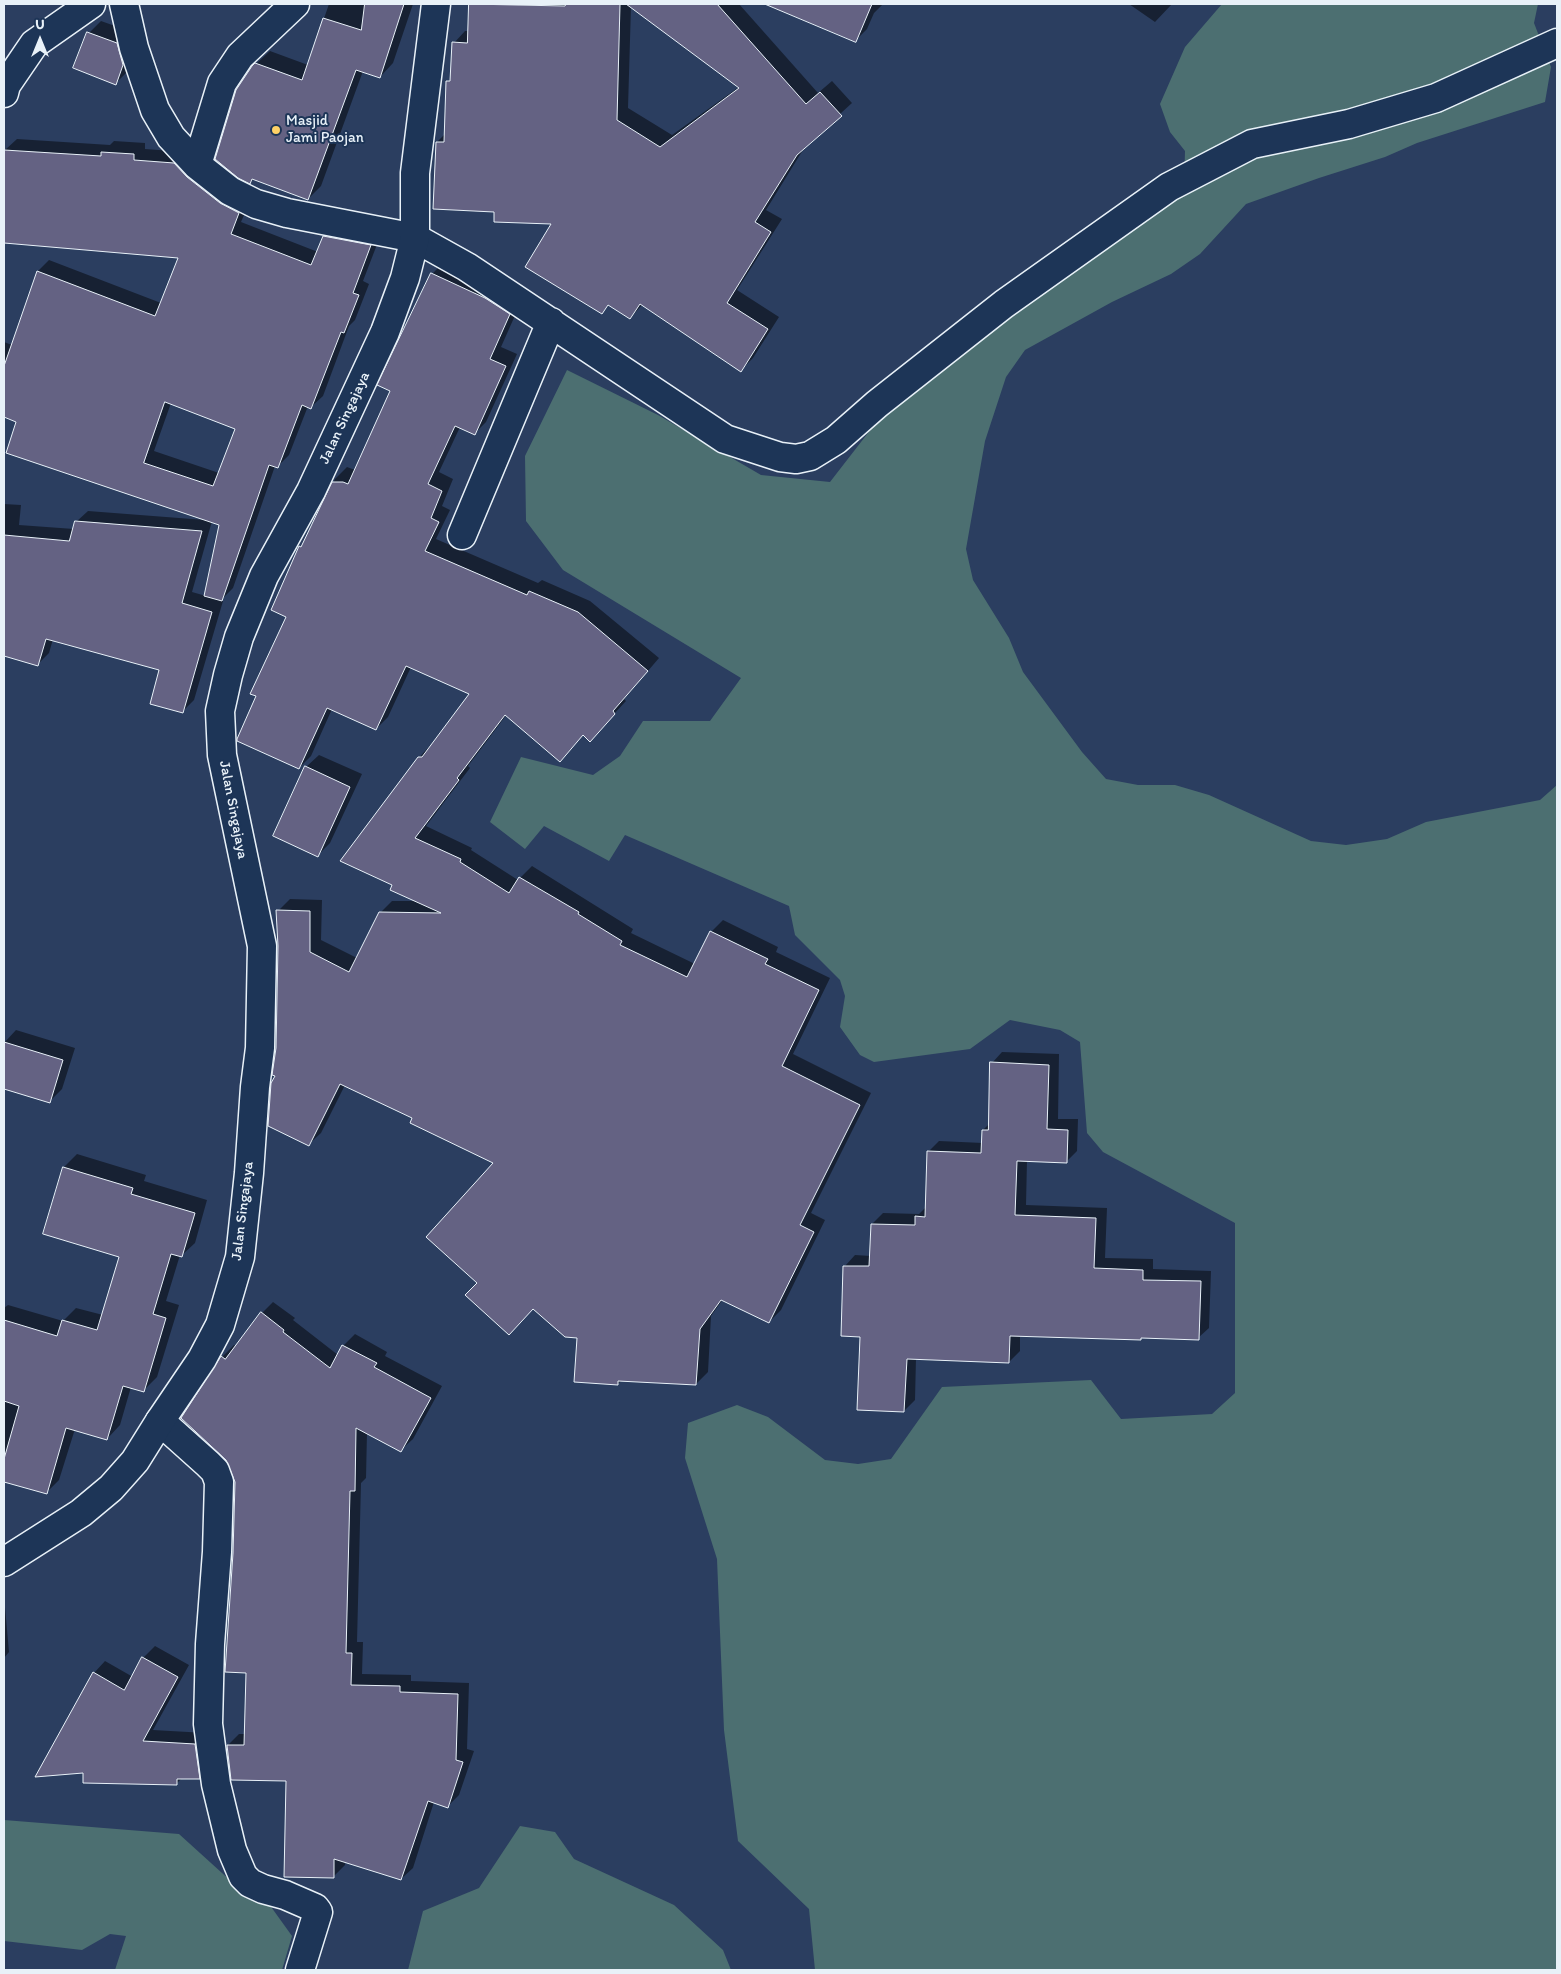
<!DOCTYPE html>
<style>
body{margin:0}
#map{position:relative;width:1561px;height:1974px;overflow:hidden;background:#2b3e60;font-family:Itim,sans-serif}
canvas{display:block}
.frame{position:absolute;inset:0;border:5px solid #e8f1f8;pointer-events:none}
.north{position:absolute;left:15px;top:15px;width:50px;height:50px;-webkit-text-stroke:4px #1d3557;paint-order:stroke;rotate:0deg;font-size:14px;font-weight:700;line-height:20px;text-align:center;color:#e8f1f8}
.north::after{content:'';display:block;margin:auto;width:18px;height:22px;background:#e8f1f8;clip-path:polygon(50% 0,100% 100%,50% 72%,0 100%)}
</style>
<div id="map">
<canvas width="1561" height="1974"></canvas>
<div class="frame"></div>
<div class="north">U</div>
</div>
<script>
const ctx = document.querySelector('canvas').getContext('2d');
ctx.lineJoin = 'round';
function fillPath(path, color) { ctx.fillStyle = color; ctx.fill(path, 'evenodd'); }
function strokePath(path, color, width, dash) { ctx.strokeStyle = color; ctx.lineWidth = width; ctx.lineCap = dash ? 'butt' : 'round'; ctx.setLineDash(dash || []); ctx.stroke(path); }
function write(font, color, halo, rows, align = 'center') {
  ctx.font = font + ' Itim,sans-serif'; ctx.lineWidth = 4; ctx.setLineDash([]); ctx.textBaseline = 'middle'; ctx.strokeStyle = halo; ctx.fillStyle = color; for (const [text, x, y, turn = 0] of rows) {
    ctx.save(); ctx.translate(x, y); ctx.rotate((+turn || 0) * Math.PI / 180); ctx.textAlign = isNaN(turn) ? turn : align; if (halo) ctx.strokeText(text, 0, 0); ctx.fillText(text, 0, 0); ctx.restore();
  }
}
const green = new Path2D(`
 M1222 4H1538L1534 23 1551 67 1545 102 1417 143 1385 157 1319 178 1246 204 1200 254 1171 274 1112 302 1025 350 1006 377 985 441 966 549 973 580 1009 638 1023 672 1082 752 1106 779 1138 785H1175L1209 795 1311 841 1346 845 1387 839 1426 822 1540 800 1557 785V1970H815L809 1909 738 1841 724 1730 717 1559 685 1458 688 1423 737 1405 768 1417 825 1460 858 1464 891 1459 942 1387 1091 1380 1121 1419 1212 1414 1235 1393V1223L1103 1152 1087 1133 1080 1042 1060 1030 1010 1020 970 1049 874 1062 860 1055 840 1027 845 996 840 980 795 935 789 906 625 835 609 861 544 826 525 849 490 822 521 757 593 775 620 756 643 721H710L741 678 563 570 526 521 525 456 567 370 658 415 761 475 830 482 885 411 964 348 1184 189 1185 151 1170 132 1160 104 1185 47Z
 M4 1820 179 1834 243 1892 269 1904 292 1936 282 1970H115L126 1936 110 1934 82 1950 4 1941Z
 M520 1826 555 1832 574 1859 674 1905 723 1950 731 1970H408L423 1911 479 1888Z`);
const shadow = new Path2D(`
 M329 4H413L393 63 380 77 363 71 321 186 308 199 254 179 250 182 256 64 270 51 308 65Z
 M470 4H739L818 93 832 81 852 103 806 145 766 210 782 219 737 290 779 317 753 358 741 370 643 304 630 318 610 304 601 312 554 223 496 210 437 142 445 134 448 82 452 77 454 43 465 31H469ZM631 6 739 87 672 135 628 108Z
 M782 4H883L874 13 867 29 856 40 815 17Z
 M1129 4H1172L1155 22Z
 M101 21 129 31 128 71 116 83 89 33Z
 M17 139 110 145 114 141 145 143V149L186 152 250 201 241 222 318 252 324 237 335 225 381 234 363 281 369 284 355 320 349 326 323 396 311 407 308 406 289 455 277 467 275 466 233 588 221 600 223 601 194 700 183 711 161 669 53 639 49 653 38 664 12 649 4 647V504L21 505 19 525 74 529 76 522 88 511 205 520 18 421 4 416V342L12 345 38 271 49 260 161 303 179 257 4 242 5 150ZM171 403 237 428 219 473 154 451ZM212 521 220 524 206 596 192 592Z
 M444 262 521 302 501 347 517 354 486 422 475 433 460 427 439 472 453 479 442 506 450 510 436 539 538 583 542 580 590 601 659 658 624 699 626 701 590 740 583 734 507 714 468 766 470 768 426 826 472 848 471 850 518 880 532 866 633 929 631 933 695 964 711 932 723 920 778 947 776 952 830 978 793 1054 871 1093 811 1213 825 1220 781 1310 769 1322 723 1299 711 1316 708 1372 696 1384 622 1380 618 1384 578 1337 534 1307 479 1283 495 1163 414 1118 345 1085 321 1133 309 1144 277 1075 279 946 278 911 290 899 322 900 321 940 357 958 380 913 392 901H418L394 884 342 860 423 753 435 741 471 693 411 667 388 717 376 729 332 709 311 756 299 768 287 616 300 547 305 543 335 479 347 467 355 470 392 391 432 274Z
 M319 755 362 774 330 843 318 855 306 767Z
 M16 1030 75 1048 62 1089 50 1101 4 1088V1043Z
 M1002 1052 1059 1054 1058 1119H1078L1077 1151 1066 1162 1027 1160 1026 1205 1107 1208 1105 1258 1153 1259V1269L1211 1271 1209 1328 1198 1338 1143 1336 1140 1339 1020 1335V1351L1009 1362 916 1358 915 1400 904 1411 861 1336 845 1266 855 1255 871 1256 872 1224 883 1213 919 1214 926 1207 928 1152 939 1141 983 1143V1130L989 1124 992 1063Z
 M77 1154 146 1175 144 1181 207 1200 195 1243 181 1256 180 1255 166 1301 179 1305 157 1377 144 1390 131 1387 120 1425 107 1439 75 1429 59 1480 46 1493 4 1481V1308L8 1305 63 1321 76 1308 103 1315 120 1257 45 1233 64 1167Z
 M273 1302 295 1318 293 1320 338 1355 343 1346 355 1334 387 1352 385 1356 442 1386 413 1439 401 1450 367 1432 366 1478 361 1483 357 1642H363L362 1674 411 1675V1681L469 1683 467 1749 474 1751 459 1795 448 1806 434 1802 413 1868 401 1879 345 1861V1865L333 1877 288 1780 228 1745 239 1734H245L247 1672 234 1553 236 1482 227 1459 182 1418 222 1357 234 1345 236 1347 262 1313Z
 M4 1596 9 1652 4 1658Z
 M155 1646 189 1665 153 1730 206 1733 211 1766 199 1778 183 1777 176 1784 84 1781 94 1673 105 1661 133 1677 143 1658Z`);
const building = new Path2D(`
 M365 4H404L380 78 356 70 308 200 252 179 250 184 238 178 215 159 236 90 252 66 255 63 302 80 323 18 361 30Z
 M469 4 565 6 566 4H620L617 120 660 147 739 88 626 4H717L806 104 820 92 842 116 797 155 755 222 771 232 727 303 768 329 741 372 640 304 630 319 608 305 602 314 525 267 551 224 494 222V212L433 209 436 142H444L446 81H450L452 42 467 43Z
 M765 4H872L856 42Z
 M87 32 117 43 123 65 116 85 73 68Z
 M4 150 101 156V152L134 154V160L174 163 187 177 220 203 239 213 231 234 311 265 323 236 371 245 353 293 359 295 344 333 341 332 311 409 302 405 278 468 269 465 222 601 204 596 219 525 6 453 16 422 4 417V366L37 271 155 316 178 258 4 243ZM165 402 235 429 213 486 144 463Z
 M431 273 485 298 510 314 490 359 506 366 475 435 455 426 428 484 442 491 431 518 439 522 425 551 527 595 529 591 578 612 648 671 613 711 615 714 590 742 583 735 560 762 505 715 457 778 459 780 415 838 461 859 460 862 509 893 519 877 579 912 578 914 622 941 620 945 687 977 710 931 768 959 765 964 819 990 782 1066 860 1105 800 1225 814 1232 769 1323 721 1300 700 1329 696 1385 618 1381V1385L574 1382 577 1338 565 1337 533 1309 509 1335 465 1295 477 1283 426 1237 493 1163 410 1123 412 1118 340 1084 309 1146 268 1126 271 1083 275 1076 272 1075 276 1048 278 946 276 910 310 911V952L349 972 379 912 441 913 390 890 392 885 340 861 418 757H422L469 694 406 666 376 730 327 708 299 769 237 741V739L256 696 250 694 286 617 271 610 299 546 301 547 332 482H343L348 484 390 391 377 385Z
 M75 521 202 531 182 603 212 612 183 713 150 704 159 670 46 639 38 666 4 656V535L69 541Z
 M305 766 350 787 318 857 273 836Z
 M4 1042 63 1060 50 1103 4 1089Z
 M990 1062 1049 1065 1047 1129 1068 1130 1067 1163 1017 1161 1015 1215 1096 1218 1094 1268 1143 1270V1280L1201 1281 1199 1340 1141 1338V1340L1010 1336 1009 1363 907 1359 904 1412 857 1410 860 1337 841 1336 843 1266H869L871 1224 915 1225V1216L925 1217 927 1151 981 1153 982 1130H988Z
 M63 1167 133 1188 131 1194 195 1213 182 1257 171 1254 153 1314 166 1318 144 1392 123 1386 107 1440 66 1428 47 1494 4 1482V1459L19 1406 4 1401V1320L57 1336 62 1320 97 1330 119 1257 43 1234Z
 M261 1312 284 1330 283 1332 330 1368 342 1345 377 1363 374 1367 431 1398 401 1452 356 1428 355 1491H350L346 1653H352L351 1685 400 1686V1692L458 1694 456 1760 463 1762 448 1808 428 1801 401 1880 334 1859V1878L284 1877 286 1781 231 1780 227 1745H244L246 1673 225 1672 233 1553 235 1482 226 1460 181 1418 221 1356 225 1359Z
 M142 1657 178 1677 143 1741 195 1744 200 1779H177V1785L83 1783V1773L35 1777 93 1672 124 1690Z`);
const minor = new Path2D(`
 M124 4 134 48 155 110 171 137 197 165 230 191 256 204 287 213 415 238 467 267 725 439 780 457 796 459 810 456 836 440 877 404 1004 304 1169 187 1252 144 1349 124 1436 98 1557 43
 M4 93 6 85 34 44 91 4
 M197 165 222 83 240 56 295 4
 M462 535 551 322
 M160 1421 208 1464 215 1471 219 1482 217 1552 210 1644 208 1724 216 1784 232 1850 243 1876 250 1883 263 1889 285 1895 315 1908 318 1912 300 1970`);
const tertiary = new Path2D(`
 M4 1562 81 1513 111 1488 135 1461 160 1421 202 1359 220 1325 240 1257 249 1173 255 1087 260 1048 262 946 222 755 220 711 228 675 239 637 264 576 311 491 385 332 405 278 415 238V173L436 4`);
const markers = [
 [276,130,5,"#ffd166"]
];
const poiNames = [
 ["Masjid",286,121],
 ["Jami Paojan",286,138]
];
const streetNames = [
 ["Jalan Singajaya",345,418,-65],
 ["Jalan Singajaya",233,810,79],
 ["Jalan Singajaya",243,1211,-83]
];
fillPath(green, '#4c6f71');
fillPath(shadow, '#0007');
fillPath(building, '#646283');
strokePath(building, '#e8f1f8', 1);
strokePath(minor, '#e8f1f8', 31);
strokePath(tertiary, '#e8f1f8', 31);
strokePath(minor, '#1d3557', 28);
strokePath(tertiary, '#1d3557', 28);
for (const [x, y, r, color] of markers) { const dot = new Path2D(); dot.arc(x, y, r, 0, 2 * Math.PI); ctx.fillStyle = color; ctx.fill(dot); strokePath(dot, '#1d3557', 2); }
write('15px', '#e8f1f8', '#1d3557', poiNames, 'left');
write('15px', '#e8f1f8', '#1d3557', streetNames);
</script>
